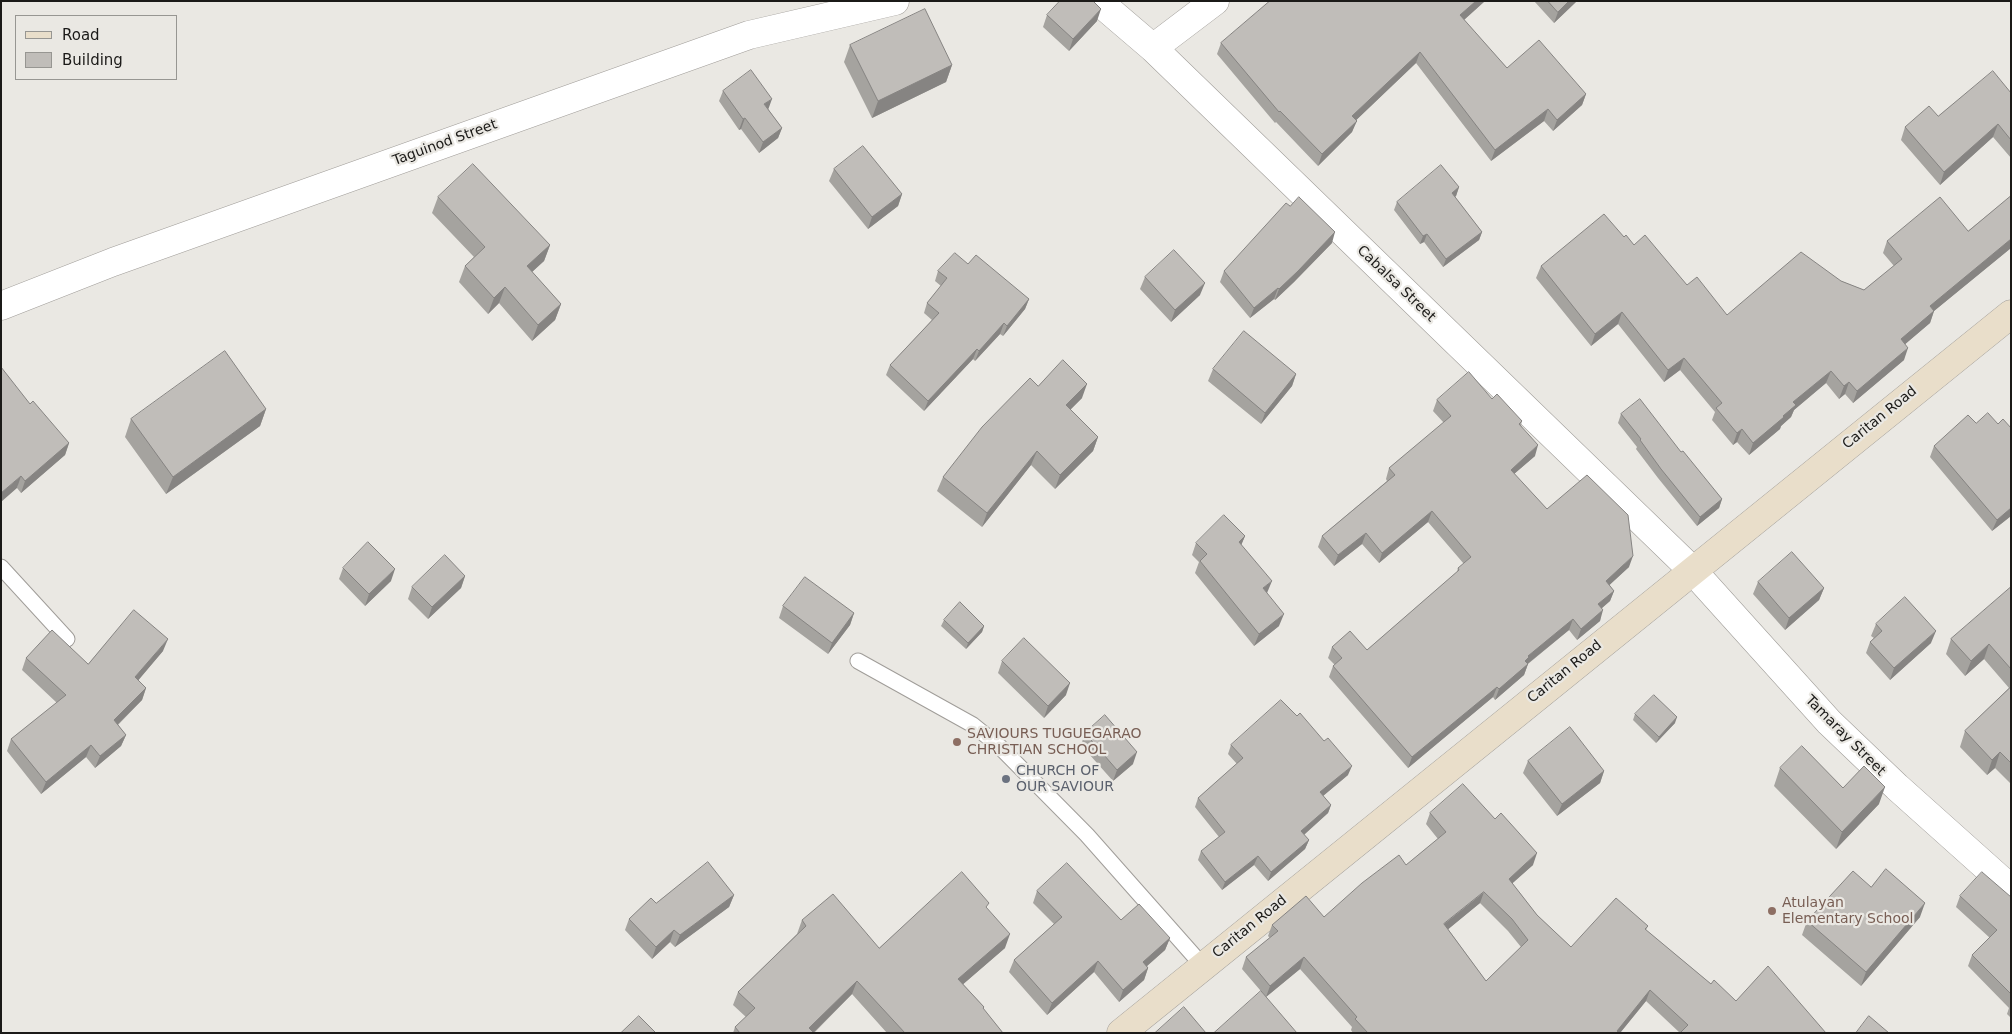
<!DOCTYPE html>
<style>
body{margin:0}
#map{position:relative;width:2012px;height:1034px;overflow:hidden;background:#eae8e3;font-family:"DejaVu Sans",sans-serif}
canvas{display:block}
.frame{position:absolute;inset:0;border:2px solid #1b1a18;pointer-events:none}
.legend{position:absolute;left:15px;top:15px;width:162px;height:65px;box-sizing:border-box;background:#eae8e3;border:1px solid #979692;margin:0;padding:6px 9px;list-style:none;font-size:15px;color:#1b1a18}
.legend li{display:flex;align-items:center;gap:10px;height:25px}
.legend b{width:25px;border:1px solid #979692}
</style>
<div id="map">
<canvas width="2012" height="1034"></canvas>
<div class="frame"></div>
<ul class="legend">
<li><b style="height:6px;background:#e9deca"></b>Road</li>
<li><b style="height:14px;background:#c0bdb9"></b>Building</li>
</ul>
</div>
<script>
const ctx = document.querySelector('canvas').getContext('2d');
ctx.lineJoin = 'round';
function strokePath(path, color, width, dash) { ctx.strokeStyle = color; ctx.lineWidth = width; ctx.lineCap = dash ? 'butt' : 'round'; ctx.setLineDash(dash || []); ctx.stroke(path); }
function fillPath(path, color) { ctx.fillStyle = color; ctx.fill(path, 'evenodd'); }
function write(font, color, halo, rows, align = 'center') {
  ctx.font = font + ' "DejaVu Sans",sans-serif'; ctx.lineWidth = 4.5; ctx.setLineDash([]); ctx.textBaseline = 'middle'; ctx.strokeStyle = halo; ctx.fillStyle = color; for (const [text, x, y, turn = 0] of rows) {
    ctx.save(); ctx.translate(x, y); ctx.rotate((+turn || 0) * Math.PI / 180); ctx.textAlign = isNaN(turn) ? turn : align; if (halo) ctx.strokeText(text, 0, 0); ctx.fillText(text, 0, 0); ctx.restore();
  }
}
const service = new Path2D(`
 M1 567 67 639
 M858 661 973 725 999 746 1087 835 1203 966`);
const minor = new Path2D(`
 M1692 570 1829 722 1897 787 2011 889`);
const tertiary = new Path2D(`
 M1098 1 1153 48 1692 570
 M1153 48 1215 1
 M1 306 113 262 749 35 895 1`);
const secondary = new Path2D(`
 M1121 1033 2011 314`);
const wall = new Path2D(`
 M1270 1H1485L1464 20 1507 68 1586 94 1582 105 1553 131 1544 121 1491 161 1416 63 1356 120 1352 132 1318 166 1276 122 1275 123 1217 54 1221 43Z
 M1534 1H1577L1554 23Z
 M1047 15 1097 21 1069 51 1043 27Z
 M850 45 952 65 946 82 872 118 844 62Z
 M723 91 768 109 782 128 778 138 759 153 741 129 739 130 719 101Z
 M2011 93V158L1993 137 1940 185 1901 140 1905 127Z
 M834 169 902 194 898 206 868 229 829 181Z
 M1459 187 1456 196 1455 197 1482 232 1479 240 1443 267 1424 242 1420 244 1394 210 1397 202Z
 M2011 196V248L1934 311 1930 323 1905 344 1904 360 1853 403 1845 394 1839 399 1826 383 1794 410 1791 417 1781 426 1780 429 1749 455 1737 442 1733 445 1712 420 1715 412 1680 370 1664 382 1618 324 1591 346 1536 278 1541 266 1624 237 1727 315 1841 281 1864 290 1894 266 1883 253 1887 241 1968 231Z
 M438 197 550 245 544 261 532 272 561 304 555 320 532 341 499 303 488 314 459 282 465 266 474 257 432 213Z
 M1332 243 1294 282 1275 300 1274 299 1250 318 1220 282 1224 271Z
 M968 264 1029 299 1025 309 1003 336 1000 334 975 361 973 359 924 411 886 375 890 365 932 320 924 313 927 303 941 286 935 281 938 271Z
 M1145 277 1200 295 1171 322 1140 289Z
 M1213 369 1296 374 1292 386 1261 424 1208 381Z
 M1038 386 1082 398 1070 410 1098 437 1093 451 1055 489 1031 465 982 527 937 491 943 477Z
 M1492 399 1522 421 1521 425 1535 456 1514 474 1547 509 1629 567 1609 585 1614 591 1610 601 1602 608 1600 621 1577 640 1569 630 1528 664 1524 675 1495 700 1493 697 1408 768 1329 677 1333 666 1335 665 1328 658 1332 647 1367 650 1457 572 1458 568 1464 564 1428 522 1379 563 1362 544 1334 566 1318 547 1322 536 1387 481 1386 479 1389 468 1444 423 1433 411 1437 400Z
 M30 404 69 443 65 455 21 493 17 488Z
 M266 409 260 426 166 494 125 437 131 419Z
 M1621 414 1681 452 1722 499 1719 508 1697 526 1658 478 1636 449 1637 447 1618 423Z
 M1976 423 1998 424 2011 516 1992 531 1930 457 1934 446Z
 M1245 536 1241 545 1267 593 1279 626 1254 646 1195 573 1199 562 1192 555 1196 543Z
 M343 568 391 581 365 606 339 579Z
 M465 576 461 588 428 619 408 599 412 587Z
 M1758 582 1824 588 1819 600 1785 630 1753 594Z
 M2011 587V784L1995 768 1987 775 1960 747 1965 731 2009 688 1984 659 1965 676 1946 654 1951 639Z
 M783 606 854 613 850 625 828 654 779 618Z
 M944 620 984 626 982 632 966 649 941 626Z
 M1876 624 1931 643 1890 680 1866 653 1870 642 1874 638 1871 636Z
 M163 651 138 680 146 688 142 700 118 725 126 735 121 746 95 768 86 757 41 794 7 751 11 739 57 703 22 670 26 658 88 664Z
 M1002 661 1066 695 1044 718 998 673Z
 M1635 714 1675 723 1656 743 1633 720Z
 M1085 733 1133 764 1113 781 1081 745Z
 M1231 745 1348 775 1323 796 1331 805 1328 813 1304 835 1309 840 1305 849 1268 881 1254 865 1222 890 1198 860 1201 851 1219 837 1195 807 1198 798 1237 764 1228 754Z
 M1528 761 1604 771 1600 783 1557 816 1523 773Z
 M1780 768 1843 788 1879 804 1836 849 1774 786Z
 M1430 813 1533 865 1512 883 1537 915 1571 947 1648 926 1646 930 1711 984 1736 1001 1826 1033H1680L1646 1001 1620 1033H1353L1351 1030 1352 1027 1300 969 1266 997 1242 969 1246 957 1270 938 1268 936 1272 925 1324 917 1406 865 1438 839 1426 824ZM1480 903 1508 931 1521 947 1486 981 1448 929Z
 M1871 887 1920 917 1861 986 1802 935 1807 921Z
 M1037 891 1121 920 1170 938 1165 950 1147 966 1148 968 1144 980 1119 1002 1094 972 1047 1015 1009 972 1014 960 1054 924 1033 903Z
 M734 895 729 907 675 947 670 942 652 959 625 930 629 919 656 903Z
 M1960 896 2011 897V1018L2007 1014 2009 1008 1968 966 1972 955 1990 938 1956 907Z
 M987 909 1005 948 963 984 984 1007 983 1009 1003 1033H887L852 994 814 1033H733L735 1027 746 1017 733 1005 738 992 797 934 802 920 879 948Z`);
const shadedWall = new Path2D(`
 M1476 1H1485L1456 27 1460 15Z
 M1569 1H1577L1554 23 1558 12Z
 M1101 9 1097 21 1069 51 1073 39Z
 M1420 52 1416 63 1348 128 1352 116Z
 M952 65 946 82 872 118 878 101Z
 M1586 94 1582 105 1553 131 1557 120Z
 M772 99 768 110 764 104Z
 M1548 109 1544 121 1491 161 1495 150Z
 M745 118 741 129 739 130 743 119Z
 M1357 121 1352 132 1318 166 1322 154Z
 M1998 124 1993 137 1940 185 1944 172Z
 M782 128 778 138 759 153 763 142Z
 M1459 187 1456 196 1449 201 1452 193Z
 M902 194 898 206 868 229 872 217Z
 M1335 232 1332 243 1294 282 1275 300 1279 289Z
 M1482 232 1479 240 1443 267 1446 259Z
 M1427 234 1424 242 1420 244 1423 236Z
 M2011 239V248L1934 311 1930 323 1896 352 1901 339 1930 306Z
 M550 245 544 261 521 282 527 266Z
 M1205 283 1200 295 1171 322 1175 310Z
 M505 287 499 303 488 314 494 298Z
 M1278 288 1274 299 1250 318 1254 308Z
 M1029 299 1025 309 1003 336 1007 326Z
 M561 304 555 320 532 341 538 325Z
 M1622 312 1618 324 1591 346 1595 334Z
 M1004 323 1000 334 975 361 979 351Z
 M1908 348 1904 360 1853 403 1857 391Z
 M977 349 973 359 924 411 928 401Z
 M1684 358 1680 370 1664 382 1668 370Z
 M1831 371 1826 383 1794 410 1791 417 1781 426 1780 429 1749 455 1753 443 1793 402Z
 M1296 374 1292 386 1261 424 1265 413Z
 M1849 382 1845 394 1839 399 1844 386Z
 M1087 384 1082 398 1061 419 1066 405Z
 M266 409 260 426 166 494 173 477Z
 M1742 429 1737 442 1733 445 1737 433Z
 M1098 437 1093 451 1055 489 1060 475Z
 M69 443 65 455 21 493 25 481Z
 M1538 445 1535 456 1507 480 1511 470Z
 M1037 451 1031 465 982 527 987 513Z
 M21 476 17 488 1 502V493Z
 M1722 499 1719 508 1697 526 1700 517Z
 M2011 508V516L1992 531 1997 520Z
 M1432 511 1428 522 1379 563 1382 553Z
 M1366 533 1362 544 1334 566 1338 555Z
 M1245 536 1240 548 1239 542Z
 M1633 556 1629 567 1602 592 1606 581Z
 M395 569 391 581 365 606 369 594Z
 M465 576 461 588 428 619 432 607Z
 M1272 581 1267 593 1263 588Z
 M1824 588 1819 600 1785 630 1789 618Z
 M1614 591 1610 601 1595 614 1598 604Z
 M1603 610 1600 621 1577 640 1581 629Z
 M854 613 850 625 828 654 832 643Z
 M1284 614 1279 626 1254 646 1259 634Z
 M1573 619 1569 630 1526 665 1528 664 1524 675 1495 700 1499 689 1525 661 1528 656Z
 M984 626 982 632 966 649 968 643Z
 M1936 631 1931 643 1890 680 1894 668Z
 M168 639 163 651 131 689 135 677Z
 M1989 644 1984 659 1965 676 1971 661Z
 M1070 683 1066 695 1044 718 1048 706Z
 M1497 687 1493 697 1408 768 1412 757Z
 M146 688 142 700 110 732 114 720Z
 M1677 717 1675 723 1656 743 1659 737Z
 M126 735 121 746 95 768 100 756Z
 M91 745 86 757 41 794 46 782Z
 M1137 752 1133 764 1113 781 1117 770Z
 M2000 752 1995 768 1987 775 1992 760Z
 M1352 766 1348 775 1317 801 1320 792Z
 M1604 771 1600 783 1557 816 1562 804Z
 M1885 787 1879 804 1836 849 1842 832Z
 M1331 805 1328 813 1298 840 1301 831Z
 M1309 840 1305 849 1268 881 1271 872Z
 M1537 853 1533 865 1505 890 1509 879Z
 M1258 856 1254 865 1222 890 1225 882Z
 M1484 892 1480 903 1440 936 1444 924Z
 M734 895 729 907 675 947 680 935Z
 M1925 903 1920 917 1861 986 1866 972Z
 M674 930 670 942 652 959 656 947Z
 M1010 934 1005 948 953 993 958 979Z
 M1170 938 1165 950 1138 974 1143 962Z
 M1304 957 1300 969 1266 997 1270 986Z
 M1098 961 1094 972 1047 1015 1052 1003Z
 M1148 968 1144 980 1119 1002 1123 990Z
 M857 981 852 994 813 1033 809 1028Z
 M1650 990 1646 1001 1620 1033H1616L1617 1031Z`);
const building = new Path2D(`
 M1060 1H1093L1101 9 1073 39 1047 15Z
 M1270 1H1476L1460 15 1507 68 1539 40 1586 94 1557 120 1548 109 1495 150 1420 52 1352 116 1357 121 1322 154 1280 111 1279 112 1221 43Z
 M1548 1H1569L1558 12Z
 M925 9 952 65 878 101 850 45Z
 M751 70 772 99 764 104 782 128 763 142 745 118 743 119 723 91Z
 M1993 71 2011 93V140L1998 124 1944 172 1905 127 1929 106 1938 116Z
 M863 146 902 194 872 217 834 169Z
 M473 164 550 245 527 266 561 304 538 325 505 287 494 298 465 266 485 247 438 197Z
 M1441 165 1459 187 1452 193 1482 232 1446 259 1427 234 1423 236 1397 202Z
 M2011 196V239L1930 306 1934 311 1901 339 1908 348 1857 391 1849 382 1844 386 1831 371 1793 402 1796 405 1783 416 1784 417 1753 443 1742 429 1737 433 1716 408 1722 403 1684 358 1668 370 1622 312 1595 334 1541 266 1604 214 1624 237 1626 235 1634 245 1645 235 1687 285 1697 277 1727 315 1801 252 1841 281 1864 290 1902 259 1887 241 1940 197 1968 231Z
 M1299 197 1335 232 1298 271 1279 289 1278 288 1254 308 1224 271 1286 203 1290 206Z
 M1174 250 1205 283 1175 310 1145 277Z
 M955 253 968 264 976 255 1029 299 1007 326 1004 323 979 351 977 349 928 401 890 365 939 313 927 303 947 278 938 271Z
 M1244 331 1296 374 1265 413 1213 369Z
 M225 351 266 409 173 477 131 419Z
 M1063 360 1087 384 1066 405 1098 437 1060 475 1037 451 987 513 943 477 982 427 1030 378 1038 386Z
 M1 367 30 404 33 401 69 443 25 481 21 476 1 493Z
 M1469 372 1492 399 1497 394 1522 421 1519 424 1538 445 1511 470 1547 509 1587 475 1628 515 1633 556 1606 581 1614 591 1598 604 1603 610 1581 629 1573 619 1528 656 1529 657 1525 661 1528 664 1499 689 1497 687 1412 757 1333 666 1342 658 1332 647 1350 631 1367 650 1459 570 1458 568 1471 557 1432 511 1382 553 1366 533 1338 555 1322 536 1395 475 1389 468 1451 416 1437 400Z
 M1640 399 1681 452 1683 451 1722 499 1700 517 1661 469 1640 440 1641 439 1621 414Z
 M1988 413 1998 424 2003 419 2011 428V508L1997 520 1934 446 1968 415 1976 423Z
 M1224 515 1245 536 1239 542 1272 581 1263 588 1284 614 1259 634 1200 561 1207 554 1196 543Z
 M368 542 395 569 369 594 343 568Z
 M1792 552 1824 588 1789 618 1758 582Z
 M445 555 465 576 432 607 412 587Z
 M805 577 854 613 832 643 783 606Z
 M2011 587V669L1989 644 1971 661 1951 639Z
 M1905 597 1936 631 1894 668 1870 642 1882 631 1876 624Z
 M960 602 984 626 968 643 944 620Z
 M134 610 168 639 135 677 146 688 114 720 126 735 100 756 91 745 46 782 11 739 66 695 26 658 52 630 88 664Z
 M1024 638 1070 683 1048 706 1002 661Z
 M2011 687V763L2000 752 1992 760 1965 731Z
 M1654 695 1677 717 1659 737 1635 714Z
 M1281 700 1297 716 1300 713 1324 741 1328 738 1352 766 1320 792 1331 805 1301 831 1309 840 1271 872 1258 856 1225 882 1201 851 1225 832 1198 798 1243 758 1231 745Z
 M1105 715 1137 752 1117 770 1085 733Z
 M1570 727 1604 771 1562 804 1528 761Z
 M1802 746 1843 788 1864 766 1885 787 1842 832 1780 768Z
 M1463 784 1495 819 1501 813 1537 853 1509 879 1537 915 1571 947 1616 898 1648 926 1645 929 1711 984 1714 980 1736 1001 1768 966 1826 1033H1680L1688 1025 1650 990 1617 1031 1619 1033H1368L1355 1019 1357 1017 1304 957 1270 986 1246 957 1278 931 1272 925 1306 896 1324 917 1362 883 1399 855 1406 865 1446 832 1430 813ZM1484 892 1512 919 1528 940 1486 981 1444 924Z
 M708 862 734 895 680 935 674 930 656 947 629 919 651 898 656 903Z
 M1067 863 1121 920 1139 904 1170 938 1143 962 1148 968 1123 990 1098 961 1052 1003 1014 960 1062 917 1037 891Z
 M1886 869 1925 903 1866 972 1807 921 1853 871 1871 887Z
 M962 872 989 903 986 907 1010 934 958 979 984 1007 983 1008 1003 1033H905L857 981 809 1028 814 1033H740L735 1027 755 1008 738 992 806 926 802 920 833 894 879 948Z
 M1982 872 2011 897V994L1972 955 1997 930 1960 896Z
 M1261 991 1297 1033H1214Z
 M1184 1007 1206 1033H1155Z
 M639 1016 656 1033H621Z
 M1869 1016 1889 1033H1856Z`);
const markers = [
 [957,742,5,"#8d6e63"],
 [1006,779,5,"#6b7280"],
 [1772,911,5,"#8d6e63"]
];
const streetNames = [
 ["Taguinod Street",445,143,-20],
 ["Cabalsa Street",1396,284,44],
 ["Caritan Road",1880,418,-39],
 ["Caritan Road",1565,672,-39],
 ["Tamaray Street",1845,736,45],
 ["Caritan Road",1250,927,-39]
];
const educationNames = [
 ["SAVIOURS TUGUEGARAO",967,734],
 ["CHRISTIAN SCHOOL",967,750],
 ["Atulayan",1782,903],
 ["Elementary School",1782,919]
];
const worshipNames = [
 ["CHURCH OF",1016,771],
 ["OUR SAVIOUR",1016,787]
];
strokePath(service, '#a09d99', 17);
strokePath(minor, '#a09d99', 29);
strokePath(tertiary, '#a09d99', 29);
strokePath(secondary, '#a09d99', 29);
strokePath(service, '#fff', 15);
strokePath(minor, '#fff', 28);
strokePath(tertiary, '#fff', 28);
strokePath(secondary, '#e9deca', 28);
fillPath(wall, '#a5a39f');
fillPath(shadedWall, '#868482');
fillPath(building, '#c0bdb9');
strokePath(building, '#868482', 1);
for (const [x, y, r, color] of markers) { const dot = new Path2D(); dot.arc(x, y, r, 0, 2 * Math.PI); ctx.fillStyle = color; ctx.fill(dot); strokePath(dot, '#eae8e3', 2); }
write('14px', '#1b1a18', '#eae8e3', streetNames);
write('14px', '#785e54', '#eae8e3', educationNames, 'left');
write('14px', '#5b616d', '#eae8e3', worshipNames, 'left');
</script>
